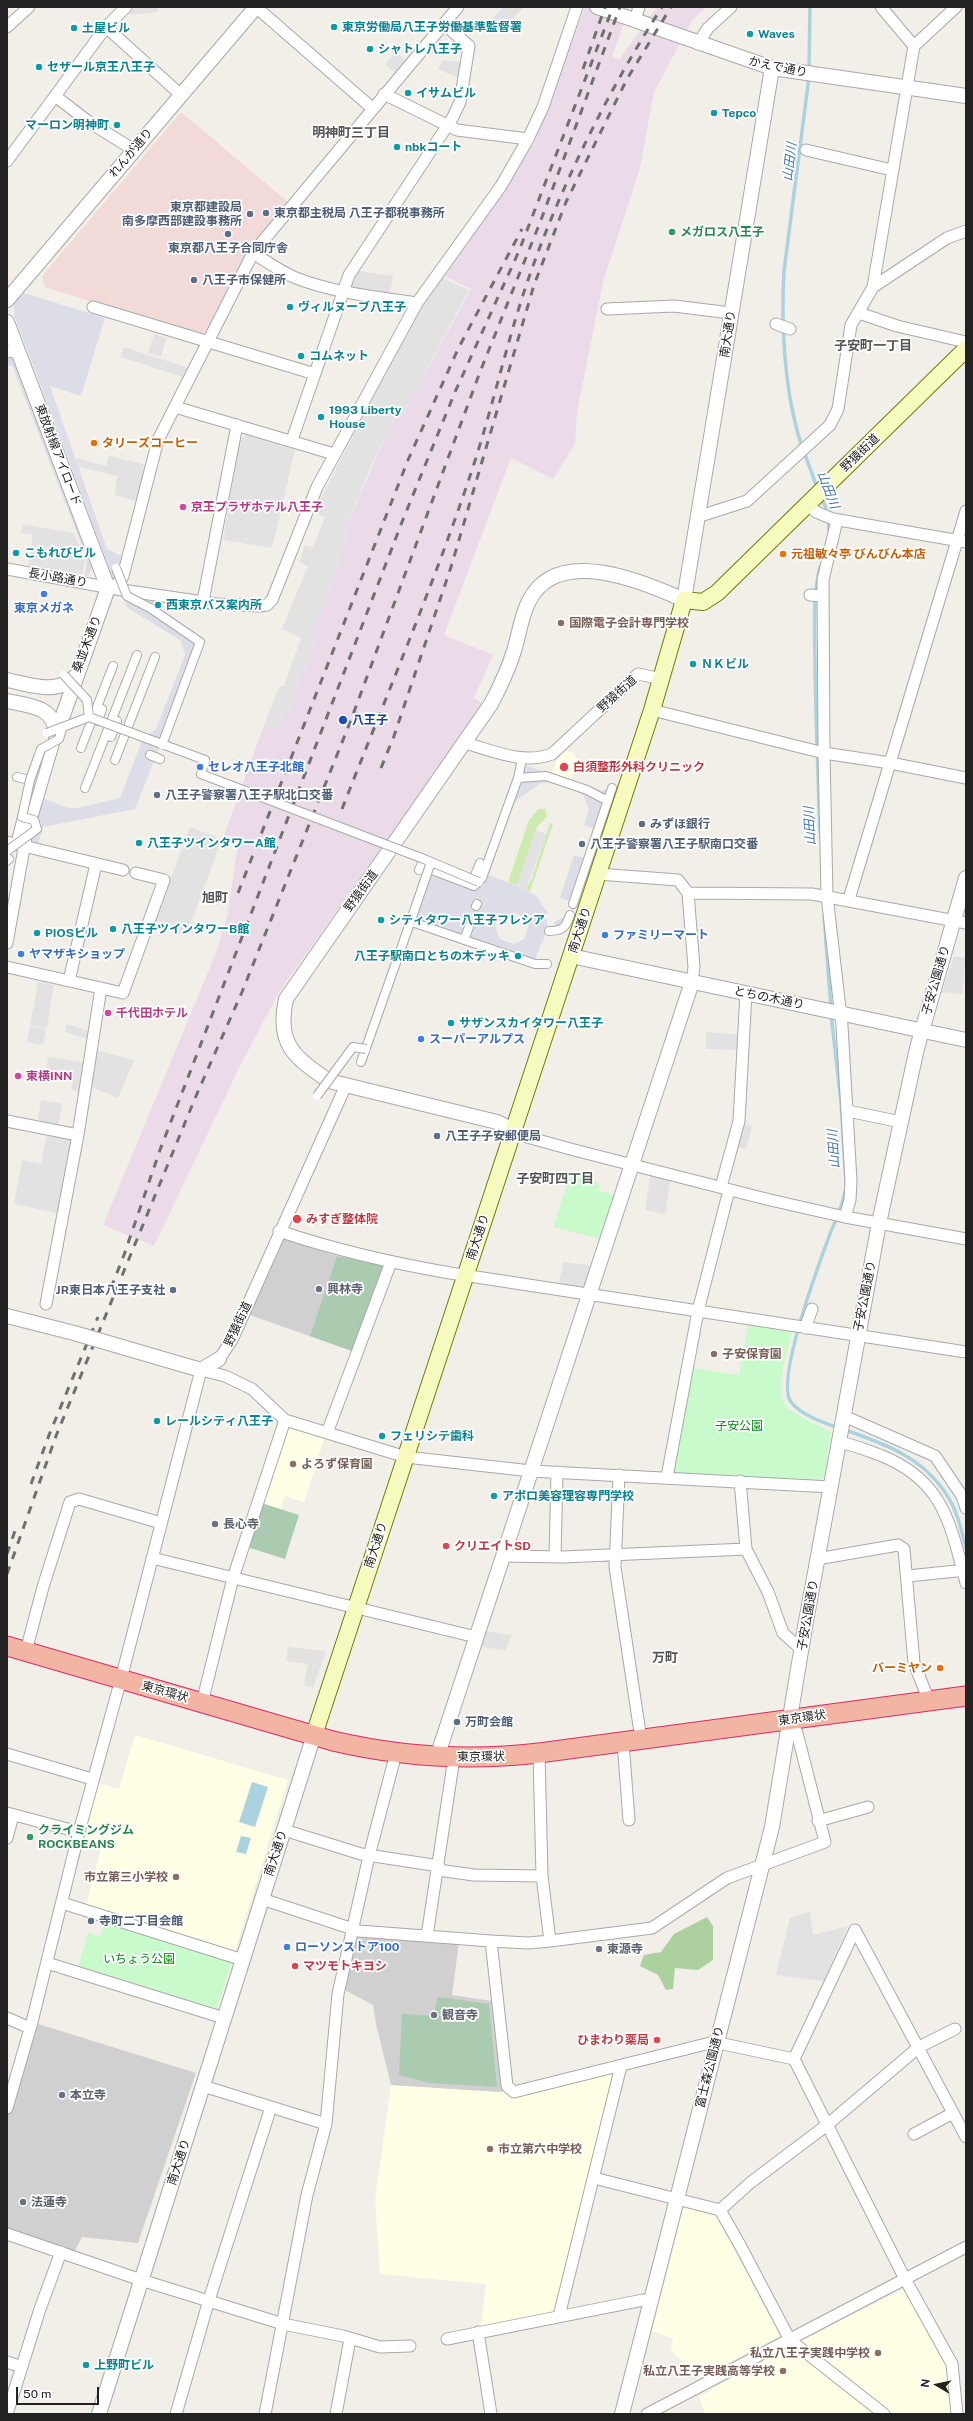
<!DOCTYPE html>
<meta charset="utf-8">
<style>
body{margin:0}
#map{position:relative;width:973px;height:2421px;overflow:hidden;background:#f2efe9;font-family:"Public Sans",sans-serif}
canvas{display:block}
.frame{position:absolute;inset:0;border:8px solid #222;pointer-events:none}
.north{position:absolute;left:917px;top:2365px;width:40px;height:40px;-webkit-text-stroke:3px #fff;paint-order:stroke;rotate:279deg;font-size:11px;font-weight:700;line-height:16px;text-align:center;color:#222}
.north::after{content:'';display:block;margin:auto;width:14px;height:18px;background:#222;clip-path:polygon(50% 0,100% 100%,50% 72%,0 100%)}
.scale{position:absolute;left:16px;top:2387px;width:83px;height:18px;box-sizing:border-box;border:2px solid #222;border-top:0;padding-left:5px;font-size:12px;line-height:14px;white-space:nowrap;color:#222;-webkit-text-stroke:3px #fff;paint-order:stroke}
</style>
<div id="map">
<canvas width="973" height="2421"></canvas>
<div class="frame"></div>
<div class="north">N</div>
<div class="scale">50 m</div>
</div>
<script>
const ctx = document.querySelector('canvas').getContext('2d');
ctx.lineJoin = 'round';
function fillPath(path, color) { ctx.fillStyle = color; ctx.fill(path, 'evenodd'); }
function strokePath(path, color, width, dash) { ctx.strokeStyle = color; ctx.lineWidth = width; ctx.lineCap = dash ? 'butt' : 'round'; ctx.setLineDash(dash || []); ctx.stroke(path); }
function write(font, color, halo, rows, align = 'center') {
  ctx.font = font + ' "Public Sans","Noto Sans JP",sans-serif'; ctx.lineWidth = 3.5; ctx.setLineDash([]); ctx.textBaseline = 'middle'; ctx.strokeStyle = halo; ctx.fillStyle = color; for (const [text, x, y, turn = 0] of rows) {
    ctx.save(); ctx.translate(x, y); ctx.rotate((+turn || 0) * Math.PI / 180); ctx.textAlign = isNaN(turn) ? turn : align; if (halo) ctx.strokeText(text, 0, 0); ctx.fillText(text, 0, 0); ctx.restore();
  }
}
const commercial = new Path2D(`
 M181 112 288 202 250 247 210 331 197 335 45 287 42 276Z`);
const industrial = new Path2D(`
 M585 7H630L612 56 619 60 657 7H706L693 19 654 92 640 168 603 282 577 412 575 444 553 479 511 458 444 635 493 655 474 698 484 704 279 992 240 1066 154 1246 103 1225 216 953 227 917 239 838 224 835 264 725 280 730 316 637 311 635 347 539 342 536 388 431 397 415 401 417 471 289 445 276 534 143Z`);
const education = new Path2D(`
 M566 751 573 753 577 760 571 779 552 773 556 762Z
 M285 1420 326 1433 304 1502 285 1496 281 1509 258 1502Z
 M135 1735 288 1780 233 1957 85 1910 102 1844 77 1837 92 1782 119 1789Z
 M613 2074 615 2079 556 2314 481 2326 486 2284 380 2274 375 2201 391 2085 500 2092 507 2090 515 2097Z
 M684 2207 715 2214 780 2336 701 2377 671 2351 673 2338 652 2331Z
 M904 2289 946 2365 952 2414H893L801 2341Z
 M789 2345 877 2414 705 2413 699 2397Z`);
const religious = new Path2D(`
 M283 1238 337 1256 385 1266 352 1351 250 1315Z
 M360 1934 459 1943 452 1995 492 2001 507 2090 500 2092 391 2085 376 2024 373 2005 341 1988 350 1936Z
 M32 2022 196 2073 138 2243 82 2237 74 2252 7 2228V2108Z`);
const grass = new Path2D(`
 M538 809H545L547 816 537 827 517 885 508 882 529 820Z
 M550 823 553 824 530 892 526 889 532 878Z`);
const forest = new Path2D(`
 M707 1917 713 1926V1960L698 1970 675 1968 673 1989 666 1990 658 1975 640 1966 644 1955 661 1952 674 1934Z`);
const cemetery = new Path2D(`
 M337 1256 385 1266 352 1351 310 1336Z
 M258 1502 299 1515 285 1559 244 1546Z
 M438 1997 489 2004 497 2087 429 2083 399 2075 402 2014 433 2016Z`);
const park = new Path2D(`
 M570 1175 600 1184 599 1191 615 1195 601 1239 553 1227Z
 M748 1325 792 1332C788 1351 771 1397 790 1410 802 1418 818 1425 831 1432L824 1477 817 1481 672 1473 692 1368 739 1375Z
 M106 1917 233 1957 215 2015 77 1972 88 1932 100 1937Z`);
const parking = new Path2D(`
 M132 7H157L158 12 130 15 128 10Z
 M504 7H525L500 29 492 19Z
 M396 52 405 60 395 73 385 64Z
 M442 60 461 62 458 78 438 69Z
 M359 271 393 276 390 293 354 289 351 282Z
 M443 278 469 290 401 417 396 415 371 466 342 536 347 539 312 635 316 637 280 731 264 725 279 687 284 686 301 638 282 629 308 566 299 562 305 545 313 547 325 517 314 511 414 318Z
 M154 334 166 338 161 357 148 353Z
 M124 347 189 368 185 378 121 357Z
 M247 435 295 450 272 548 223 540 240 439Z
 M109 456 146 465 137 501 115 495 117 476 79 467 76 458 106 466Z
 M22 524 74 533 85 561 82 575 28 565 33 535 21 533Z
 M190 827 222 839 186 936 154 924Z
 M535 830 547 834 526 889 517 885Z
 M954 957H966L962 994 942 992Z
 M38 982 54 985 47 1028 30 1025Z
 M67 1024 89 1031 87 1039 65 1032Z
 M30 1026 46 1029 43 1045 27 1042Z
 M706 1032 744 1035 743 1050 706 1049Z
 M95 1050 134 1060 118 1098 89 1086Z
 M48 1057 86 1063 81 1091 71 1090 73 1077 46 1072Z
 M41 1100 62 1104 58 1127 41 1124 38 1119Z
 M739 1123 752 1126 746 1149 732 1146Z
 M47 1134 71 1139 75 1144 62 1214 14 1204 22 1160 41 1164Z
 M651 1170 671 1175 665 1214 645 1210Z
 M563 1262 599 1266 590 1293 558 1289Z
 M478 1630 512 1635 505 1650 473 1646Z
 M288 1647 326 1651 313 1688 304 1685 308 1664 286 1661Z
 M810 1912 813 1935 848 1926 824 1981 776 1975 790 1918Z`);
const plaza = new Path2D(`
 M24 293 105 318 81 396 50 386 107 549 121 556 116 579 113 578 14 315V303Z
 M7 355 14 360 92 567 89 575 85 576 87 559 12 365 7 366Z
 M129 597 162 602 160 610 202 640 135 809 43 827 38 845 33 843 31 839 33 830 40 799 43 798 68 808H78L120 798 142 741 156 729 185 655 181 641 128 608 125 604 126 599Z
 M518 763 602 791 610 787 615 789 575 907 572 902 560 898 574 855 585 858 595 829 584 825 589 810 582 792 553 782 541 783 517 800 512 806 488 875 523 888 536 896 548 913 545 915 549 931 556 927 554 922 572 913 567 928 564 931 557 933 547 931 532 966 460 943 462 935 415 920 431 873 476 890ZM514 912 525 918 528 927 524 939 513 944 500 939 495 926 497 920 506 919Z`);
const water = new Path2D(`
 M252 1782 268 1787 255 1827 239 1822Z
 M241 1836 251 1838 246 1854 236 1852Z`);
const stream = new Path2D(`
 M809 71 810 7
 M809 77 784 271C781 322 784 384 798 434 803 453 812 470 817 489
 M821 498 828 511 829 534
 M820 832C818 777 816 723 815 667 815 634 812 599 820 567
 M824 916 831 1008
 M831 1014 841 1102 846 1183
 M839 1428C824 1423 801 1415 791 1402 775 1381 820 1261 830 1234 835 1221 843 1206 845 1191
 M845 1430C889 1445 929 1460 952 1504 959 1517 962 1534 966 1548`);
const pedestrian = new Path2D(`
 M98 721 102 709
 M111 737 117 721
 M81 748 113 666
 M150 755 160 759
 M115 760 155 657
 M17 777 30 780
 M518 778 546 776 587 790 608 801
 M85 788 137 655
 M20 842 17 837 22 817
 M7 857 9 859 7 861
 M419 870 424 859
 M426 871 427 868 474 886 482 878 518 778 522 759
 M473 880 480 863
 M573 904 612 788
 M476 906 477 904
 M410 918 409 921 535 964H547
 M549 931C563 931 566 927 570 915
 M464 940 469 927
 M361 1062 410 923`);
const minor = new Path2D(`
 M256 7 372 108
 M881 7 914 46
 M635 20 639 7
 M7 27 29 7
 M106 27 181 95
 M698 44 708 28 731 7
 M384 94 457 130 528 139
 M55 96 89 122 134 150
 M806 150 892 170
 M7 161 106 27 126 7
 M253 253C266 261 281 272 296 278 334 293 377 297 417 303
 M873 287 947 238 966 231
 M93 307 315 374
 M607 309 674 306 731 313
 M859 313 897 326 966 342
 M776 324 790 329
 M7 352 18 351
 M175 407 334 454
 M292 440 349 275 453 117 460 102 469 46 444 24
 M808 504 816 512 833 519 966 542
 M697 517 747 501 830 425 838 409 851 325 873 287 914 46 956 7
 M837 520 823 580 824 753 827 896 842 1026 851 1181 850 1200 845 1217
 M7 569 122 590 217 604 259 606 267 605 272 600 317 487 417 303 501 186 528 139 543 107 577 7
 M114 585 119 583 123 576 158 440 253 253 458 7
 M810 595 823 596
 M203 601 237 425
 M652 710 824 753 890 763 966 778
 M465 743C494 751 523 765 552 754L638 674 662 679
 M7 842 123 870
 M598 874 678 880 688 893 812 894 966 923
 M688 893 694 967 692 982
 M849 899 966 511
 M7 943 26 837 56 735
 M7 967 123 993 164 880 136 873
 M69 981 96 864
 M848 1111 901 1122
 M7 1121 78 1135
 M513 1130 527 1137 574 1150 766 1199 845 1217 966 1239
 M721 1187 739 1121 746 993
 M279 1231C335 1250 392 1263 450 1273L966 1352
 M46 1304 78 1135 101 988
 M805 1328 812 1309
 M219 1359 232 1340 346 1085
 M844 1416 935 1456 962 1496 966 1508
 M327 1433 391 1262
 M839 1442C854 1445 866 1450 880 1455 943 1480 950 1522 966 1583
 M619 1475 615 1567 641 1739
 M667 1477 698 1311 729 1190
 M740 1481 746 1549 768 1592 783 1633 802 1650
 M503 1556 563 1557 746 1549
 M555 1557 557 1472
 M152 1558 476 1637
 M817 1559 898 1545 904 1549 914 1663 929 1701
 M908 1576 966 1570
 M26 1651 43 1587 70 1502 79 1499 161 1523
 M202 1703 233 1578 285 1420
 M623 1742 629 1820
 M539 1753 542 1876 550 1941
 M7 1754 92 1779
 M7 1813 79 1832
 M818 1821 868 1807
 M284 1830 361 1854 439 1866
 M7 1838 13 1815
 M438 1870 474 1875 542 1876
 M262 1899 359 1931 491 1941 528 1943 550 1941 652 1928 727 1878 825 1842 797 1733 791 1719
 M62 1903 243 1960
 M427 1936 454 1758
 M491 1941 507 2086 514 2092 714 2042 794 2059
 M47 1963 224 2018
 M7 2018 30 2028
 M794 2059 905 2279 952 2364 957 2414
 M794 2059 855 1930 966 2137
 M203 2086 326 2124
 M7 2108 32 2022 79 1832 121 1679 201 1370 225 1376 252 1389 285 1420 406 1457 531 1471 831 1487
 M914 2134 953 2113
 M594 2178 720 2210 740 2245 790 2340 884 2414
 M720 2210 750 2183 827 2125 919 2047 955 2029
 M7 2234 141 2280 283 2324 343 2336 380 2347 410 2346
 M559 2316 621 2066
 M478 2332 491 2414
 M447 2339 643 2300 650 2302
 M7 2362 22 2367
 M7 2414 40 2309 61 2252
 M176 2414 209 2300 271 2107
 M265 2414 307 2195 326 2124 338 1994 369 1856 396 1753
 M336 2414 350 2339
 M647 2414 966 2247`);
const tertiary = new Path2D(`
 M597 7 772 68 966 96
 M7 300 256 7
 M7 322 108 588 56 735
 M7 680C32 685 57 696 77 675
 M7 701C30 706 55 706 56 735
 M571 956 966 1040
 M513 1130 497 1122 329 1081C294 1057 276 1044 286 999L491 704C500 687 508 670 514 651 519 635 521 616 529 601 557 545 642 581 684 600L772 68
 M7 1316 74 1333
 M122 1347 201 1370 219 1359
 M437 1757 692 982
 M99 2414 314 1735
 M622 2414 772 1827 805 1627 879 1223 917 1048 966 878`);
const secondary = new Path2D(`
 M314 1735 652 710 684 600 703 602 717 593 966 349`);
const trunk = new Path2D(`
 M7 1646 333 1741C401 1757 470 1761 539 1753L966 1696`);
const rail = new Path2D(`
 M583 69 605 7
 M381 768 394 736 451 567 534 285 566 202 627 79 671 7
 M342 809C385 699 432 589 470 476 492 411 506 344 528 280 560 187 609 89 662 7
 M238 893 408 460 459 347 522 229
 M111 1288 124 1255 160 1150 402 522 455 392 519 251 613 7
 M31 1484 49 1435 98 1317
 M7 1554 16 1528
 M7 1574 56 1436 196 1096 242 992 351 720 480 372 541 220 620 7`);
const pedestrianBridge = new Path2D(`
 M116 568 127 596 150 608 200 642 162 745
 M64 675 87 700 89 717
 M47 733 89 717 205 760 201 774 424 859 479 882
 M7 851 37 829 34 820 22 817 30 780 41 749 59 739 62 729
 M410 923 431 862
 M317 1096 353 1047 366 1049`);
const tertiaryBridge = new Path2D(`
 M74 1333 122 1347`);
const markers = [
 [334,27,4,"#0f9aa8"],
 [74,28,4,"#0f9aa8"],
 [750,34,4,"#0f9aa8"],
 [370,49,4,"#0f9aa8"],
 [39,67,4,"#0f9aa8"],
 [408,93,4,"#0f9aa8"],
 [714,113,4,"#0f9aa8"],
 [117,125,4,"#0f9aa8"],
 [397,147,4,"#0f9aa8"],
 [266,213,4,"#5c6f8a"],
 [250,214,4,"#5c6f8a"],
 [672,232,4,"#2e9e5b"],
 [228,234,4,"#5c6f8a"],
 [194,280,4,"#5c6f8a"],
 [290,307,4,"#0f9aa8"],
 [301,356,4,"#0f9aa8"],
 [321,417,4,"#0f9aa8"],
 [94,443,4,"#e8710a"],
 [183,507,4,"#d1479c"],
 [16,553,4,"#0f9aa8"],
 [783,554,4,"#e8710a"],
 [44,594,4,"#3f7fe0"],
 [158,605,4,"#0f9aa8"],
 [561,623,4,"#8d6e63"],
 [693,664,4,"#0f9aa8"],
 [343,720,5,"#1a4fb4"],
 [200,767,4,"#3f7fe0"],
 [564,767,5,"#e0444e"],
 [157,795,4,"#5c6f8a"],
 [642,824,4,"#5c6f8a"],
 [139,843,4,"#0f9aa8"],
 [582,844,4,"#5c6f8a"],
 [381,920,4,"#0f9aa8"],
 [113,929,4,"#0f9aa8"],
 [37,933,4,"#0f9aa8"],
 [605,935,4,"#3f7fe0"],
 [21,954,4,"#3f7fe0"],
 [518,956,4,"#0f9aa8"],
 [108,1013,4,"#d1479c"],
 [451,1023,4,"#0f9aa8"],
 [421,1039,4,"#3f7fe0"],
 [18,1076,4,"#d1479c"],
 [437,1136,4,"#5c6f8a"],
 [297,1219,5,"#e0444e"],
 [319,1289,4,"#6b7280"],
 [173,1290,4,"#5c6f8a"],
 [714,1354,4,"#8d6e63"],
 [157,1421,4,"#0f9aa8"],
 [382,1436,4,"#0f9aa8"],
 [293,1464,4,"#8d6e63"],
 [494,1496,4,"#0f9aa8"],
 [215,1524,4,"#6b7280"],
 [446,1546,4,"#e0444e"],
 [940,1668,4,"#e8710a"],
 [457,1722,4,"#5c6f8a"],
 [30,1837,4,"#2e9e5b"],
 [176,1877,4,"#8d6e63"],
 [91,1921,4,"#5c6f8a"],
 [287,1947,4,"#3f7fe0"],
 [599,1949,4,"#6b7280"],
 [295,1966,4,"#e0444e"],
 [434,2015,4,"#6b7280"],
 [657,2040,4,"#e0444e"],
 [62,2095,4,"#6b7280"],
 [490,2149,4,"#8d6e63"],
 [23,2202,4,"#6b7280"],
 [878,2353,4,"#8d6e63"],
 [86,2365,4,"#0f9aa8"],
 [783,2371,4,"#8d6e63"]
];
const cultureNames = [
 ["東京労働局八王子労働基準監督署",342,27],
 ["土屋ビル",82,28],
 ["Waves",758,34],
 ["シャトレ八王子",378,49],
 ["セザール京王八王子",47,67],
 ["イサムビル",416,93],
 ["Tepco",722,113],
 ["マーロン明神町",109,125,"right"],
 ["nbkコート",405,147],
 ["ヴィルヌーブ八王子",298,307],
 ["コムネット",309,356],
 ["1993 Liberty",329,410],
 ["House",329,424],
 ["こもれびビル",24,553],
 ["西東京バス案内所",166,605],
 ["ＮＫビル",701,664],
 ["八王子ツインタワーA館",147,843],
 ["シティタワー八王子フレシア",389,920],
 ["八王子ツインタワーB館",121,929],
 ["PIOSビル",45,933],
 ["八王子駅南口とちの木デッキ",510,956,"right"],
 ["サザンスカイタワー八王子",459,1023],
 ["レールシティ八王子",165,1421],
 ["フェリシテ歯科",390,1436],
 ["アポロ美容理容専門学校",502,1496],
 ["上野町ビル",94,2365]
];
const streetNames = [
 ["かえで通り",778,67,12],
 ["れんが通り",131,153,-50],
 ["南大通り",728,334,-81],
 ["野猿街道",860,453,-44],
 ["東放射線アイロード",58,455,69],
 ["長小路通り",58,578,10],
 ["桑並木通り",87,644,-69],
 ["野猿街道",617,694,-42],
 ["野猿街道",361,891,-54],
 ["南大通り",580,930,-72],
 ["子安公園通り",936,980,-74],
 ["とちの木通り",769,998,12],
 ["南大通り",478,1237,-72],
 ["子安公園通り",865,1296,-79],
 ["野猿街道",238,1324,-65],
 ["南大通り",376,1545,-72],
 ["子安公園通り",808,1615,-80],
 ["東京環状",165,1692,16],
 ["東京環状",802,1718,-8],
 ["東京環状",481,1757,-1],
 ["南大通り",276,1853,-72],
 ["富士森公園通り",710,2067,-76],
 ["南大通り",179,2162,-72]
];
const serviceNames = [
 ["東京都建設局",242,207,"right"],
 ["南多摩西部建設事務所",242,221,"right"],
 ["東京都主税局 八王子都税事務所",274,213],
 ["東京都八王子合同庁舎",228,248,"center"],
 ["八王子市保健所",202,280],
 ["八王子警察署八王子駅北口交番",165,795],
 ["みずほ銀行",650,824],
 ["八王子警察署八王子駅南口交番",590,844],
 ["八王子子安郵便局",445,1136],
 ["JR東日本八王子支社",165,1290,"right"],
 ["万町会館",465,1722],
 ["寺町二丁目会館",99,1921]
];
const leisureNames = [
 ["メガロス八王子",680,232],
 ["クライミングジム",38,1830],
 ["ROCKBEANS",38,1844]
];
const foodNames = [
 ["タリーズコーヒー",102,443],
 ["元祖敏々亭 びんびん本店",791,554],
 ["バーミヤン",932,1668,"right"]
];
const hotelNames = [
 ["京王プラザホテル八王子",191,507],
 ["千代田ホテル",116,1013],
 ["東横INN",26,1076]
];
const shopNames = [
 ["東京メガネ",44,608,"center"],
 ["セレオ八王子北館",208,767],
 ["ファミリーマート",613,935],
 ["ヤマザキショップ",29,954],
 ["スーパーアルプス",429,1039],
 ["ローソンストア100",295,1947]
];
const educationNames = [
 ["国際電子会計専門学校",569,623],
 ["子安保育園",722,1354],
 ["よろず保育園",301,1464],
 ["市立第三小学校",168,1877,"right"],
 ["市立第六中学校",498,2149],
 ["私立八王子実践中学校",870,2353,"right"],
 ["私立八王子実践高等学校",775,2371,"right"]
];
const transitNames = [
 ["八王子",352,720]
];
const healthNames = [
 ["白須整形外科クリニック",573,767],
 ["みすぎ整体院",306,1219],
 ["クリエイトSD",454,1546],
 ["マツモトキヨシ",303,1966],
 ["ひまわり薬局",649,2040,"right"]
];
const worshipNames = [
 ["興林寺",327,1289],
 ["長心寺",223,1524],
 ["東源寺",607,1949],
 ["観音寺",442,2015],
 ["本立寺",70,2095],
 ["法蓮寺",31,2202]
];
const parkNames = [
 ["子安公園",739,1426],
 ["いちょう公園",139,1959]
];
const neighbourhoodNames = [
 ["明神町三丁目",351,133],
 ["子安町一丁目",873,346],
 ["旭町",215,898],
 ["子安町四丁目",555,1179],
 ["万町",665,1658]
];
const waterNames = [
 ["山田川",790,162,-83],
 ["山田川",828,490,69],
 ["山田川",810,826,-93],
 ["山田川",834,1149,-94]
];
fillPath(commercial, '#f2dad9');
fillPath(industrial, '#ebdbe8');
fillPath(education, '#ffffe5');
fillPath(religious, '#d0d0d0');
fillPath(grass, '#cdebb0');
fillPath(forest, '#add19e');
fillPath(cemetery, '#aacbaf');
fillPath(park, '#c8facc');
fillPath(parking, '#e2e2e2');
fillPath(plaza, '#dddde8');
fillPath(water, '#aad3df');
strokePath(stream, '#aad3df', 3.5);
strokePath(pedestrian, '#a9a9a9', 10);
strokePath(minor, '#a9a9a9', 13);
strokePath(tertiary, '#a9a9a9', 16);
strokePath(secondary, '#707d05', 18);
strokePath(trunk, '#dc2a67', 21);
strokePath(pedestrian, '#fff', 8);
strokePath(minor, '#fff', 11);
strokePath(tertiary, '#fff', 14);
strokePath(secondary, '#f7fabf', 16);
strokePath(trunk, '#f2b4a3', 19);
strokePath(rail, '#707070', 3, [8, 8]);
strokePath(pedestrianBridge, '#a9a9a9', 10, []);
strokePath(tertiaryBridge, '#a9a9a9', 16, []);
strokePath(pedestrianBridge, '#fff', 8);
strokePath(tertiaryBridge, '#fff', 14);
for (const [x, y, r, color] of markers) { const dot = new Path2D(); dot.arc(x, y, r, 0, 2 * Math.PI); ctx.fillStyle = color; ctx.fill(dot); strokePath(dot, '#fff', 1.5); }
write('bold 12px', '#0d838f', '#fff', cultureNames, 'left');
write('12px', '#222', '#fff', streetNames);
write('bold 12px', '#4e5e75', '#fff', serviceNames, 'left');
write('bold 12px', '#27864d', '#fff', leisureNames, 'left');
write('bold 12px', '#c56008', '#fff', foodNames, 'left');
write('bold 12px', '#b23c85', '#fff', hotelNames, 'left');
write('bold 12px', '#366cbe', '#fff', shopNames, 'left');
write('bold 12px', '#785e54', '#fff', educationNames, 'left');
write('bold 12px', '#164399', '#fff', transitNames, 'left');
write('bold 12px', '#be3a42', '#fff', healthNames, 'left');
write('bold 12px', '#5b616d', '#fff', worshipNames, 'left');
write('12px', '#0c8416', '#fff', parkNames);
write('bold 13px', '#555', '#fff', neighbourhoodNames);
write('italic 13px', '#4a7aab', '#fff', waterNames);
</script>
